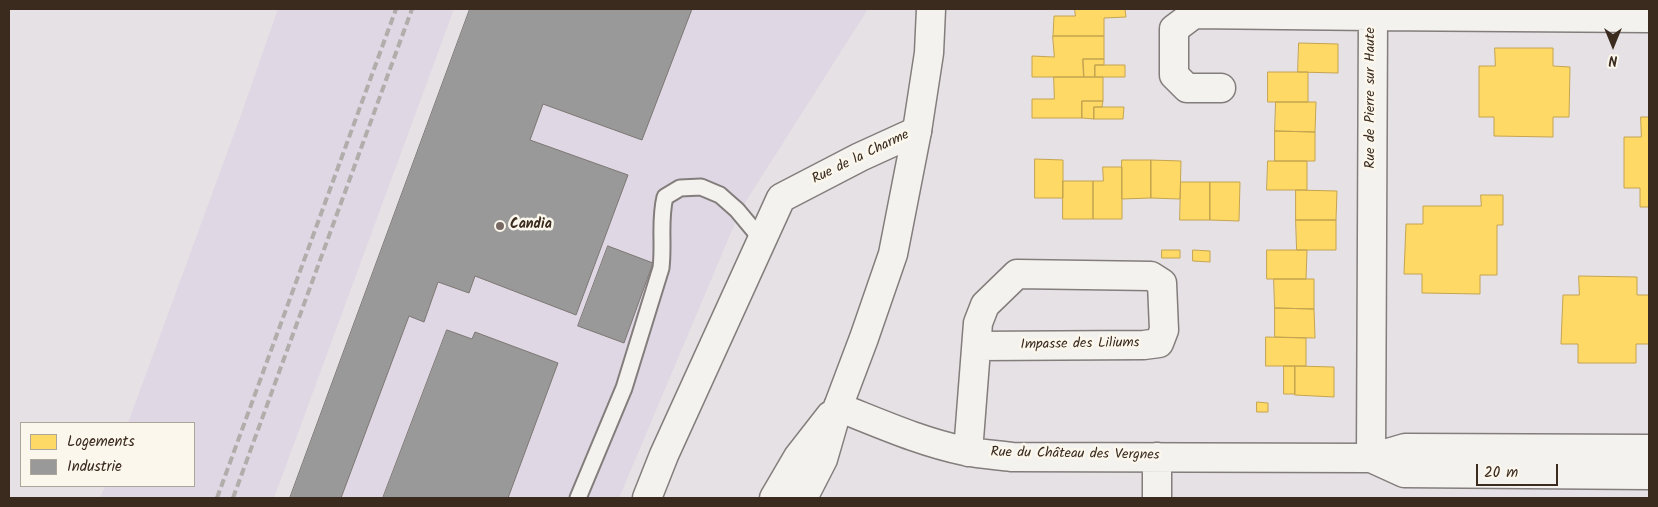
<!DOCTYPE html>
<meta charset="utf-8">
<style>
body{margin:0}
#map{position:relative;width:1658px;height:507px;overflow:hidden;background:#e6e1e5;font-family:Kalam,sans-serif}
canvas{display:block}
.frame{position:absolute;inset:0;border:10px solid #3b2a1e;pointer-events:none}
.legend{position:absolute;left:20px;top:422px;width:175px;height:65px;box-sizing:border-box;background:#fbf7ec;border:1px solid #aea59a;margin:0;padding:6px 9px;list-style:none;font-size:15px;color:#3b2a1e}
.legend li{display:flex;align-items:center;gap:10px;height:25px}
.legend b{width:25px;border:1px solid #aea59a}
.north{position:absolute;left:1588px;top:20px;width:50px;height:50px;-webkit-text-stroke:4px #fbf7ec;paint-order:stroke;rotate:180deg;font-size:14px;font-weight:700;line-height:20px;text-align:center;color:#3b2a1e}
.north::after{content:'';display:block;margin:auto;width:18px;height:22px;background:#3b2a1e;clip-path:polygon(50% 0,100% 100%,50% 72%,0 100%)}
.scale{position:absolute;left:1476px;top:464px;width:82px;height:22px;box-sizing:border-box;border:2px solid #3b2a1e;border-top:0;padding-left:6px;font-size:15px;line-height:18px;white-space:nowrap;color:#3b2a1e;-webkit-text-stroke:4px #fbf7ec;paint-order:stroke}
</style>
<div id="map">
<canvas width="1658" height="507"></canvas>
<div class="frame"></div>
<ul class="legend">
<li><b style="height:14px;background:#ffd966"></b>Logements</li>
<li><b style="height:14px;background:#999"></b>Industrie</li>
</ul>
<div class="north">N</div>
<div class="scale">20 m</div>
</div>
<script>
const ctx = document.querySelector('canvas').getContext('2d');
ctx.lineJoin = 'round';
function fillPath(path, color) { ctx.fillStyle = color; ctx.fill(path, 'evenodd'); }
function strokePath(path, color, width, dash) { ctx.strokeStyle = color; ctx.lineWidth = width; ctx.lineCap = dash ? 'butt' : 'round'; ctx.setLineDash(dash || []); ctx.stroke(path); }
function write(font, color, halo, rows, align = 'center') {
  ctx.font = font + ' Kalam,sans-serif'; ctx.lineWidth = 5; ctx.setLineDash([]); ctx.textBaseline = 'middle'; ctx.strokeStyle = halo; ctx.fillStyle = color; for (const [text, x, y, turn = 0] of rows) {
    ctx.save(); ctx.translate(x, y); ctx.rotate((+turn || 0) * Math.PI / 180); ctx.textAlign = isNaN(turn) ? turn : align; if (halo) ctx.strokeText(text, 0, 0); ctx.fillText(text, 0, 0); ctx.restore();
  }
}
const built = new Path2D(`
 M278 9H454L274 498H100L105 486H194V423H128L241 115Z
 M470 9H868L741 209 619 498H290Z`);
const homes = new Path2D(`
 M1075 9H1125L1126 17 1104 18V36H1053L1054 16H1075Z
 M1053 36H1104V59H1083L1084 77H1032V56L1054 57Z
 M1299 43 1338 44V73L1298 72Z
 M1495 48H1553V66L1570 67 1569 117H1553V137L1494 136V117H1479V66H1495Z
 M1083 59H1104V65H1095V77H1084Z
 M1095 65H1125V77H1095Z
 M1268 72H1308V102H1268Z
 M1054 77H1103V101H1082V118H1032V99H1054Z
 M1082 101H1103L1102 107H1094V119L1082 118Z
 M1276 102H1316L1315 132 1275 131Z
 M1094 107H1124L1123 119H1094Z
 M1641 117H1649V207H1640V188H1624V137H1641Z
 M1275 131 1315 132V161H1275Z
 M1035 159 1063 160V198H1035Z
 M1122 160H1151V198L1122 199Z
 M1151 160 1181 161 1180 199 1151 198Z
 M1268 161H1307V190H1267Z
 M1103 167H1122V219H1093V181H1103Z
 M1063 181H1093V219H1063Z
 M1181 182H1210V220H1180Z
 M1210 182H1240L1239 221 1210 220Z
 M1296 190 1337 191 1336 220H1296Z
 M1481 195H1503V225H1497V275H1480V294L1422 293V274H1404L1406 224H1423V206H1481Z
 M1296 220H1336V250H1297Z
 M1162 250H1180V258H1162Z
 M1193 250 1210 251V262L1193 261Z
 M1267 250H1307L1306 279H1267Z
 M1579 276 1637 277V295H1649V344H1636V363H1578V344H1561L1563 295H1579Z
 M1274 279H1314V309L1275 308Z
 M1275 308 1314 309 1315 338 1275 337Z
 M1266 337 1306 338V366H1266Z
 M1284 366H1295V394H1284Z
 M1295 366 1334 367V397L1295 395Z
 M1257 402 1268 403V412H1257Z`);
const industry = new Path2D(`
 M470 9H692L642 140 543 104 530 140 628 175 576 315 475 276 469 293 438 282 424 322 409 316 341 498H290Z
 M608 246 653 263 624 343 578 326Z
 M447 330 472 339 475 332 558 363 508 498H383Z`);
const service = new Path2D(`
 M578 498 624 388 661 268C664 243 659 221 665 197L680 188 701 187 720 195 737 210 762 240`);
const minor = new Path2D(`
 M1221 88H1187L1174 75V29L1194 14 1373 16
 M838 407C879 423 921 442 965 451 980 454 996 455 1012 457L1371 458 1405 448 1649 449
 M968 452 978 323 985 305 1017 274 1151 276 1162 283 1164 330 1159 343 1144 345 977 346
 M1157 457V498
 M1371 458 1373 16 1649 18
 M1371 458 1404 473 1649 475`);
const tertiary = new Path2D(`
 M647 498 664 455 781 198 860 157 917 131`);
const secondary = new Path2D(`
 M774 498 798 457 830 416
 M803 498 823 459 838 407 864 338 893 254 917 131 929 53 931 9`);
const rail = new Path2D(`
 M217 498 396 9
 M233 498 412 9`);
const markers = [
 [500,226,5,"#776a64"]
];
const streetNames = [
 ["Rue de Pierre sur Haute",1372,98,-90],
 ["Rue de la Charme",861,158,-26],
 ["Impasse des Liliums",1080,345,-1],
 ["Rue du Château des Vergnes",1075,455,1]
];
const poiNames = [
 ["Candia",510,226]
];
fillPath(built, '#dfd7e3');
fillPath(homes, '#ffd966');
strokePath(homes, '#c4a450', 1);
fillPath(industry, '#999');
strokePath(industry, '#7d7874', 1);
strokePath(service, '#837d7c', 19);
strokePath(minor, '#837d7c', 31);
strokePath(tertiary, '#837d7c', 31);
strokePath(secondary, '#837d7c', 31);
strokePath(service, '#f4f2ef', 15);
strokePath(minor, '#f4f2ef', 28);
strokePath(tertiary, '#f4f2ef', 28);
strokePath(secondary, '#f4f2ef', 28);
strokePath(rail, '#b0adaa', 4, [8, 4]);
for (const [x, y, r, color] of markers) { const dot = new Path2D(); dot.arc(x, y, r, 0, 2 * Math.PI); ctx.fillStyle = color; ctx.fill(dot); strokePath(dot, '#fbf7ec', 2); }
write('14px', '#3b2a1e', '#fbf7ec', streetNames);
write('bold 14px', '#3b2a1e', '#fbf7ec', poiNames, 'left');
</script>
